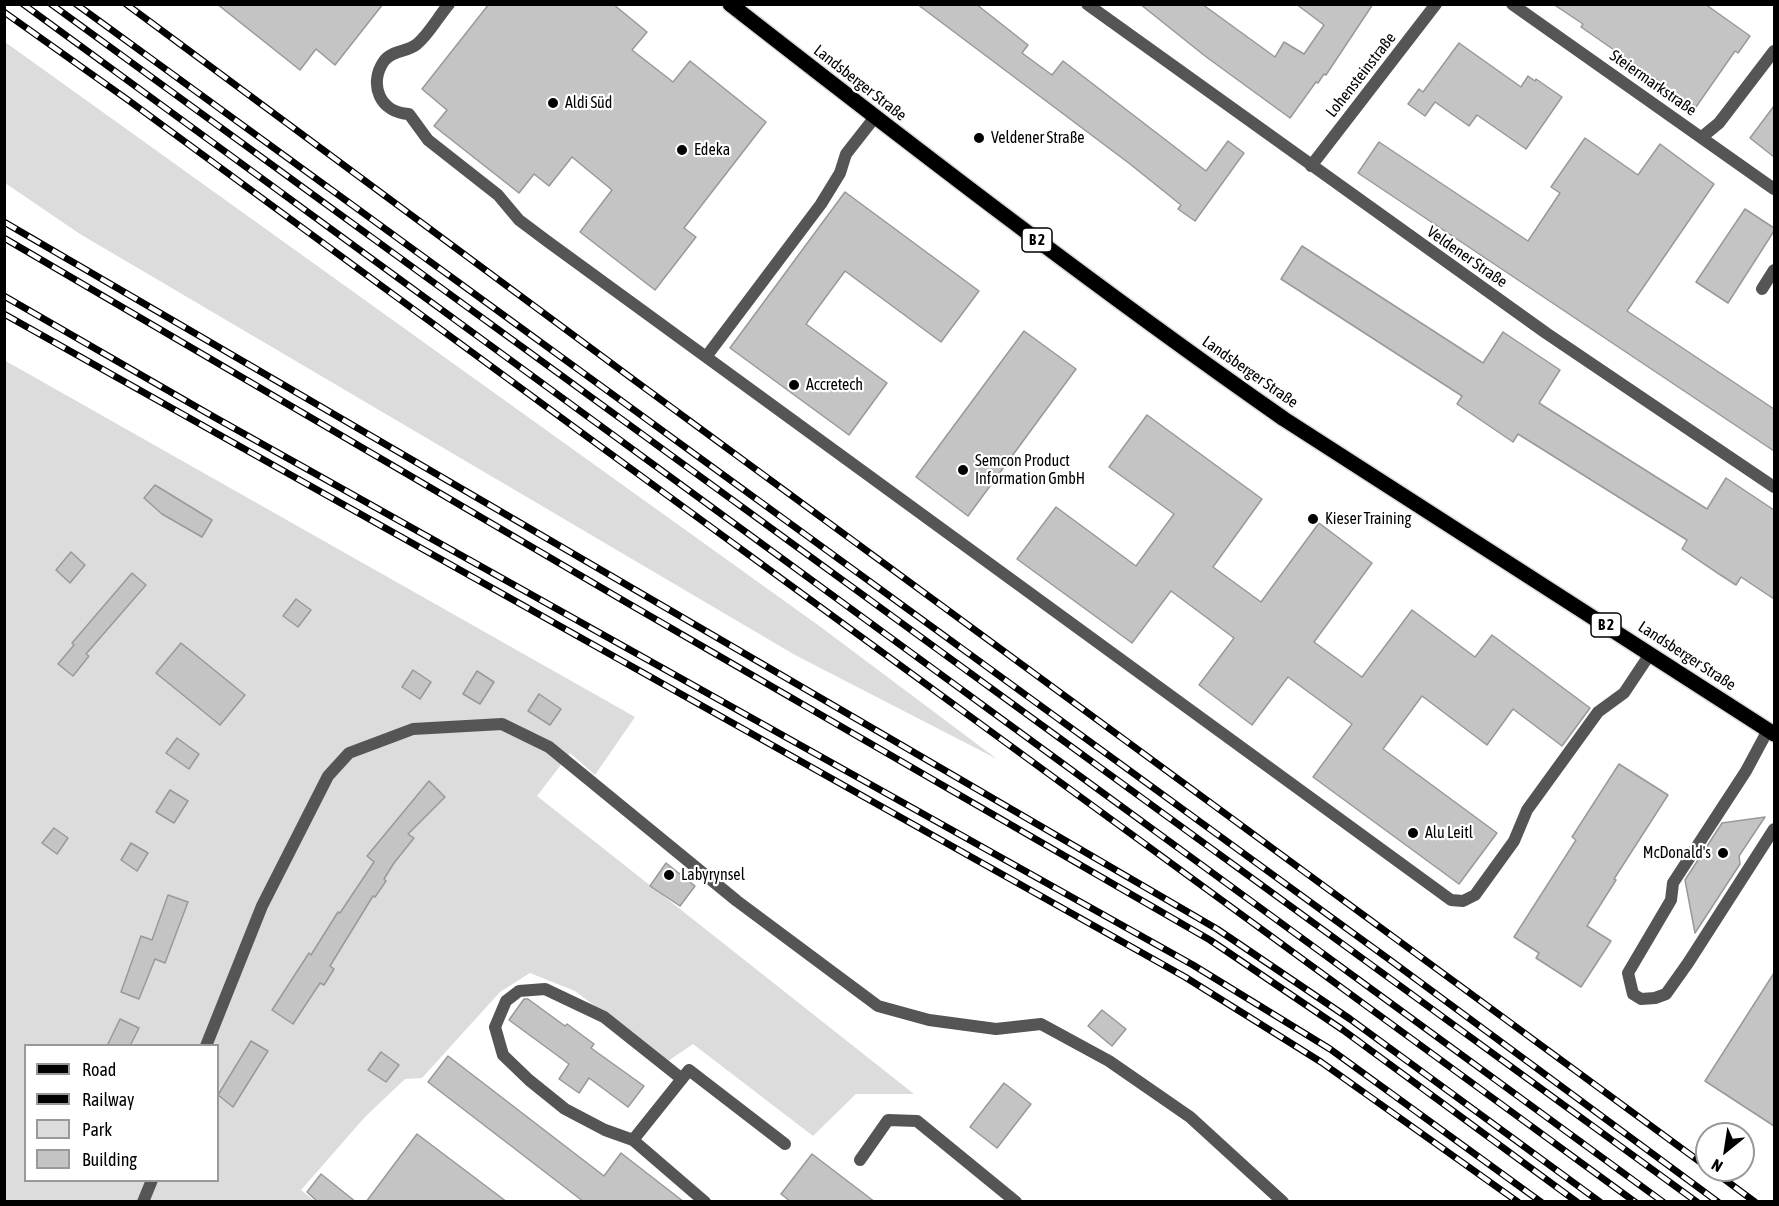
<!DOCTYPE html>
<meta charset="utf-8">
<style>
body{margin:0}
#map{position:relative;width:1779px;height:1206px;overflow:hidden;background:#fff;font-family:"Asap Condensed",sans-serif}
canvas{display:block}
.frame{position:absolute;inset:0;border:6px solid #000;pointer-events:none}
.legend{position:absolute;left:24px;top:1044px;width:195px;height:138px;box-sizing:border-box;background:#fff;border:2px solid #999;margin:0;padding:8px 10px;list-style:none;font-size:18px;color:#000}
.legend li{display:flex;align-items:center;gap:12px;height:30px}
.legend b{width:30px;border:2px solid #999}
.north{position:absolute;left:1695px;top:1122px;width:60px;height:60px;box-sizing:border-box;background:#fff;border:2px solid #999;border-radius:50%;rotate:210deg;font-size:16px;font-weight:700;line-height:24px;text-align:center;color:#000}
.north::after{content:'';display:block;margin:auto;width:21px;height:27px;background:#000;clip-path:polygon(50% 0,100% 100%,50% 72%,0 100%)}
</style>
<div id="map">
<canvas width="1779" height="1206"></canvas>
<div class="frame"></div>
<ul class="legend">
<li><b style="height:8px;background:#000"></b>Road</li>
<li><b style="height:8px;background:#000"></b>Railway</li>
<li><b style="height:16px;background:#dcdcdc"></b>Park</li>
<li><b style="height:16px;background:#c4c4c4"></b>Building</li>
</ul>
<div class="north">N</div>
</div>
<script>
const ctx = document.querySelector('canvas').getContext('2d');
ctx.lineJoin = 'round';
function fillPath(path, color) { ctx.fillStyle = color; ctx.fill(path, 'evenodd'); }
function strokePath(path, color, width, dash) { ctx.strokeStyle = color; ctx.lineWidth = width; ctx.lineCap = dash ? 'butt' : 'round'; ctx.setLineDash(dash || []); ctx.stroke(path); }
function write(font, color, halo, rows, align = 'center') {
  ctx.font = font + ' "Asap Condensed",sans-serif'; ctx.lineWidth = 4.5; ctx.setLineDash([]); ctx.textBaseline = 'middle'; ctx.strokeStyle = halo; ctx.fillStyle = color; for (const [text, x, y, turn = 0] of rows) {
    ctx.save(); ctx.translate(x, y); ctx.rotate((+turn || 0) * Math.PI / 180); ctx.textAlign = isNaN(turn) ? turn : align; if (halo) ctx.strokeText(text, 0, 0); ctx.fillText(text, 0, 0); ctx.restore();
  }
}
const green = new Path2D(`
 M5 42 818 625 997 759 795 655 80 234 5 183Z
 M4 360 635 717 595 775 570 753 537 796 914 1094H856L813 1136 693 1044 668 1061 575 991 530 973 500 992 422 1078 405 1079 365 1117 301 1190 315 1201H5ZM26 1046H218V1180H26Z`);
const building = new Path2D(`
 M217 4H383L335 65 316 49 300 70Z
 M489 4H613L647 32 632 50 673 82 690 61 766 122 684 228 696 237 655 290 580 232 612 190 572 157 549 186 534 174 519 193 434 126 447 110 422 89Z
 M917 4H976L1028 45 1022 53 1052 75 1063 61 1206 171 1228 141 1244 153 1195 221 1178 209 1181 205 1130 164Z
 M1140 4H1202L1275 57 1284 42 1304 54 1324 25 1296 4H1373L1326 75 1324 74 1318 83 1316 82 1290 118 1205 56Z
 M1553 4H1705L1750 36 1738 53 1735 51 1696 107 1581 27 1583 24Z
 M1459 43 1521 87 1528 76 1535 81 1536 79 1562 97 1526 149 1477 115 1469 126 1435 102 1425 116 1408 104 1419 89 1423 92Z
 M1774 106V157L1750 138Z
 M1585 138 1638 175 1660 144 1714 184 1627 311 1774 409V451L1358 173 1379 142 1528 241 1560 193 1551 187Z
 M845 192 979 291 941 342 845 271 806 324 887 383 849 435 730 348Z
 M1745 209 1774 228V231L1728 303 1696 282Z
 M1302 246 1483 363 1503 332 1560 370 1539 403 1707 509 1726 478 1774 510V599L1741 577 1736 585 1719 574 1682 549 1687 540 1518 434 1513 442 1457 404 1462 396 1281 279Z
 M1024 331 1076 369 968 516 916 477Z
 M1147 415 1262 499 1213 567 1261 602 1319 523 1372 563 1314 642 1362 677 1412 610 1475 657 1492 635 1590 708 1562 746 1513 709 1487 745 1422 696 1383 749 1497 833 1459 884 1313 777 1352 724 1288 677 1252 725 1199 685 1234 638 1171 591 1132 643 1017 559 1056 507 1136 566 1174 514 1109 467Z
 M155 485 212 520 202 537 162 514 144 498Z
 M71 552 85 565 70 583 56 570Z
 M132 573 146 585 86 654 89 656 73 676 58 664 74 645 72 643Z
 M296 599 311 610 298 627 283 616Z
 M181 643 245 695 220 725 156 673Z
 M413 670 431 682 420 699 402 687Z
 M477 671 494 682 480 704 463 694Z
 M539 694 561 709 550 725 528 711Z
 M177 738 199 754 189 769 166 753Z
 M1619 764 1668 795 1614 879 1616 880 1587 926 1611 941 1581 987 1536 958 1539 953 1514 937 1576 840 1572 837Z
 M429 781 445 797 408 834 414 838 394 863 384 879 386 881 375 897 373 896 330 966 334 969 324 985 320 983 293 1024 272 1010 309 953 311 955 338 912 340 913 374 862 367 856Z
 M170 790 188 801 174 823 156 812Z
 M1765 817 1739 856 1740 864 1695 933 1685 880 1722 823Z
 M54 828 68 838 57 854 42 843Z
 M131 843 148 853 137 871 121 860Z
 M666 863 695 886 680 906 650 886Z
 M168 895 188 902 165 963 155 959 139 999 121 992 141 936 152 940Z
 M1774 973V1126L1705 1081Z
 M524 999H528L565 1026 567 1024 594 1044 591 1048 644 1086 628 1107 589 1078 579 1093 559 1079 569 1064 509 1020Z
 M1102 1010 1126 1029 1112 1046 1088 1026Z
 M120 1019 139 1028 130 1046H107Z
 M251 1041 268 1051 233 1107 218 1095Z
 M381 1052 399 1065 386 1082 368 1070Z
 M448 1056 604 1176 621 1153 684 1202H584L428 1082Z
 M1004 1083 1031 1104 997 1148 970 1127Z
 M417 1134 507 1202H366Z
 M812 1154 875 1202H791L781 1194Z
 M321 1174 356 1202H318L307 1192Z`);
const lane = new Path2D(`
 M449 4C438 17 429 34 417 44 408 52 392 50 384 61 368 84 380 113 409 114L428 140 498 195 519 220 547 241 1451 900 1463 901 1475 895 1514 841 1527 810 1598 712 1624 693 1650 654
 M1762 289 1774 270
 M706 357 821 204 840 173 846 154 875 117
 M1768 730 1746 771 1673 883 1671 900 1628 973 1633 994 1641 999 1655 998 1666 994 1688 963 1774 829
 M206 1046 262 906 328 776 349 753 413 729 502 724 549 747 737 901 878 1006 929 1020 996 1029 1041 1024 1109 1061 1190 1117 1283 1202
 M633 1140 605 1130 565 1109 529 1080 503 1055 495 1027 506 1001 519 991 545 989 604 1017 682 1079
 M860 1160 888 1120 917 1121 1016 1202
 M143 1202 152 1180
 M705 1202 633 1140 689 1070 785 1144`);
const street = new Path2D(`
 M1087 4 1546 333 1774 487
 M1512 4 1774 189
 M1702 137 1719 123 1774 51
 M1311 166 1436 4`);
const primary = new Path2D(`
 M730 4C912 146 1095 287 1284 419L1774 734`);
const rail = new Path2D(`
 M23 4 1663 1202
 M51 4 1697 1202
 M76 4 1390 960 1718 1202
 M126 4 634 380 1707 1167
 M4 12 128 100 593 441 1635 1202
 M4 222 1217 929 1350 1019 1600 1202
 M4 238 624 601 1210 940 1343 1030 1577 1202
 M4 296 214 417 1193 965 1330 1049 1541 1202
 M4 314 1185 977 1321 1062 1518 1202
 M1712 1170 1755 1202`);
const markers = [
 [553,103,6,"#000"],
 [979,138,6,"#000"],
 [682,150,6,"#000"],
 [794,385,6,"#000"],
 [963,470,6,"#000"],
 [1313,519,6,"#000"],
 [1413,833,6,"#000"],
 [1723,853,6,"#000"],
 [669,875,6,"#000"]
];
const shields = [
 [1037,240,30],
 [1606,625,30]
];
const shieldNames = [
 ["B 2",1037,240],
 ["B 2",1606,625]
];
const streetNames = [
 ["Lohensteinstraße",1361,75,-52],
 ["Landsberger Straße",860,83,38],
 ["Steiermarkstraße",1653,83,35],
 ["Veldener Straße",1467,257,35],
 ["Landsberger Straße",1250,372,35],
 ["Landsberger Straße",1687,656,33]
];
const poiNames = [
 ["Aldi Süd",565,103],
 ["Veldener Straße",991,138],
 ["Edeka",694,150],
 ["Accretech",806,385],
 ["Semcon Product",975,461],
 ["Information GmbH",975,479],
 ["Kieser Training",1325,519],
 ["Alu Leitl",1425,833],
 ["McDonald's",1711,853,"right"],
 ["Labyrynsel",681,875]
];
fillPath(green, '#dcdcdc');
fillPath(building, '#c4c4c4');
strokePath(building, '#999', 1.5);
strokePath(primary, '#dbdbdb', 18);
strokePath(lane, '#555', 12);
strokePath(street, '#555', 12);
strokePath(primary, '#000', 15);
strokePath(rail, '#000', 7);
strokePath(rail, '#fff', 4.5, [14]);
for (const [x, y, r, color] of markers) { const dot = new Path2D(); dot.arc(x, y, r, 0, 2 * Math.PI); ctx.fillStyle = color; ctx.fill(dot); strokePath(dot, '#fff', 2); }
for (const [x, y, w] of shields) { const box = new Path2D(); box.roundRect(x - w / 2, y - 12, w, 24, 4.5); ctx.fillStyle = '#fff'; ctx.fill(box); strokePath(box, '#000', 1.5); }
write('bold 15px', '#000', null, shieldNames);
write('16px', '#000', '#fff', streetNames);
write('16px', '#000', '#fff', poiNames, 'left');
</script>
